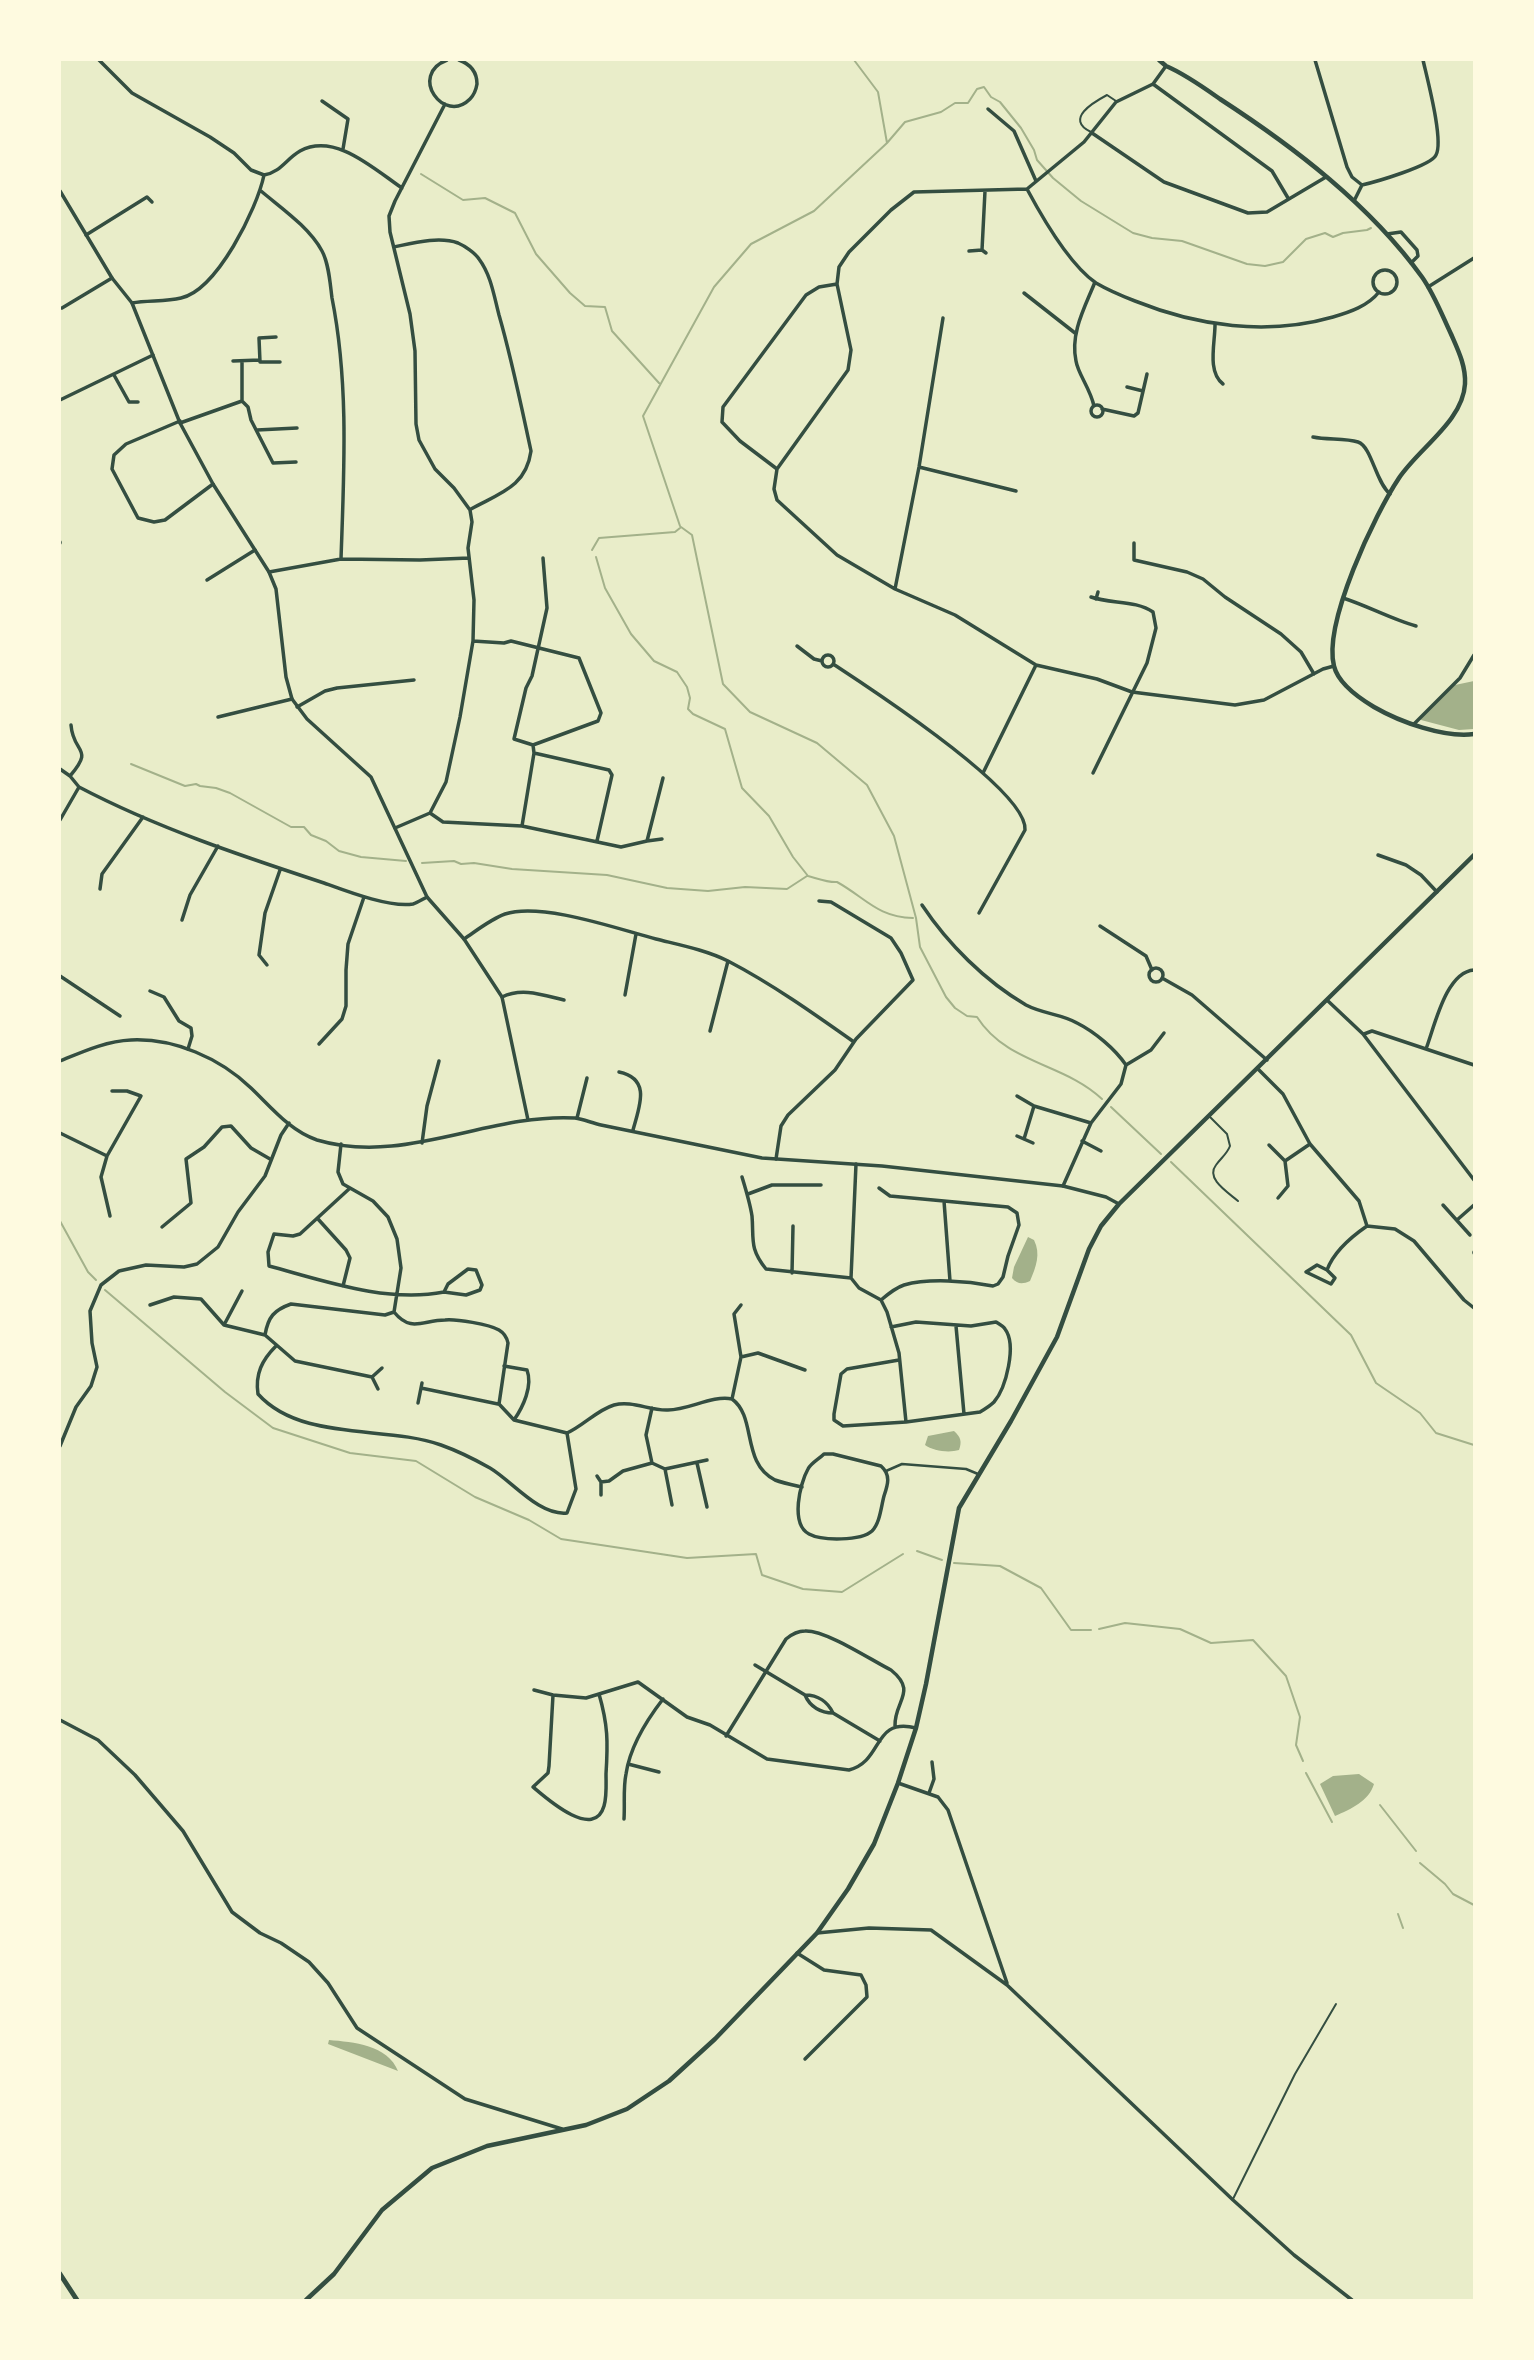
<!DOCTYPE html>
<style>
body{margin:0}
#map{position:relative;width:1534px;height:2360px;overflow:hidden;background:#e9edc9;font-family:Rubik,sans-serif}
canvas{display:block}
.frame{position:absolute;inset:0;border:61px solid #fefae0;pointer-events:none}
</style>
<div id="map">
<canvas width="1534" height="2360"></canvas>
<div class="frame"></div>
</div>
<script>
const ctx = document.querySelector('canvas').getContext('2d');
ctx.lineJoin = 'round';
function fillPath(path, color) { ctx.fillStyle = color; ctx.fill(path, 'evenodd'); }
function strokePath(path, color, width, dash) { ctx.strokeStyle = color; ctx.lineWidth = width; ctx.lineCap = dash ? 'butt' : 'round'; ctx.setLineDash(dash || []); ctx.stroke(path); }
const water = new Path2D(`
 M1474 681V729L1459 730 1421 720 1422 715 1455 685Z
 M1028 1237 1034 1240C1041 1254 1036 1267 1030 1281 1023 1284 1018 1285 1012 1278L1014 1267Z
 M954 1431C961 1437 962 1442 959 1450 949 1453 933 1451 925 1445L928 1436Z
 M1359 1774 1374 1784C1369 1801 1351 1809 1335 1816L1320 1784 1333 1776Z
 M329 2040C353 2042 388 2045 398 2071L328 2044Z`);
const stream = new Path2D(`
 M887 143 905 122 941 112 955 103H968L977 89 984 87 991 97 1000 102 1021 128 1034 150 1037 160 1053 178 1081 201 1133 233 1152 238 1182 241 1247 264 1265 266 1283 262 1306 239 1325 233 1333 237 1343 233 1367 230 1371 228
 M421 174 463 200 485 198 515 213 536 254 570 293 585 306 605 307 612 331 659 383
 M680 526 643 416 714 287 751 244 814 211 887 143 878 92 854 60
 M681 527 692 535 723 684 750 712 817 743 867 785 894 836 916 918 920 947 946 997 955 1008 967 1016 977 1017C1007 1064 1064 1063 1102 1099
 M592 550 599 538 675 532 680 528
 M596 557 605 588 631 634 654 661 677 672 687 687 690 698 688 709 693 714 725 729 742 788 769 816 793 857 808 876C816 878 829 883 837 882 866 898 877 917 913 918
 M131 764 185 786 196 784 200 786 216 788 230 793 291 827H304L311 835 326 841 339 851 361 857 406 861
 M422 863 454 861 461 864 474 863 512 869 607 875 667 888 708 891 745 887 787 889 807 876
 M1111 1107 1161 1154
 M1171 1162 1351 1335 1376 1383 1420 1413 1436 1433 1474 1445
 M60 1221 88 1272 96 1280
 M105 1290 225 1392 273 1428 350 1453 416 1461 475 1497 529 1520 561 1539 687 1558 756 1554 762 1575 803 1589 842 1592 903 1554
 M917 1551 942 1560
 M954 1563 1000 1566 1041 1588 1071 1630H1091
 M1099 1629 1125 1623 1180 1629 1211 1643 1253 1640 1286 1676 1300 1717 1296 1745 1303 1761
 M1306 1773 1332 1822
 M1380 1805 1416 1851
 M1420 1863 1445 1884 1453 1894 1474 1905
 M1398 1914 1403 1928`);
const service = new Path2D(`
 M1091 132C1064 119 1094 102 1107 95L1116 101
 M1210 1117 1227 1134 1230 1146C1227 1154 1221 1158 1216 1165 1205 1179 1229 1193 1238 1201
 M1233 2199 1295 2074 1336 2004`);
const pedestrian = new Path2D(`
 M886 1471 902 1464 966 1469 978 1474`);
const minor = new Path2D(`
 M99 60 132 93 210 137 234 153 251 170 264 175
 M447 60C408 75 444 125 470 99 474 95 476 90 477 84 477 72 470 64 459 60
 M1315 60 1347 167 1352 177 1362 185 1354 201
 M1166 66 1153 84 1116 102 1084 142 1027 189 914 192 891 210 849 252 839 267 837 284 851 350 848 370 777 469 774 489 777 500 837 555 895 589 955 615 1036 665 1097 679 1132 692 1235 705 1264 700 1323 669 1334 666
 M1153 84 1272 171 1288 198
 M322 101 348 119 343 149
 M988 109 1014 131 1036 181
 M1092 133 1164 182 1248 213 1267 212 1326 177
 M264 175C281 172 286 159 300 151 335 132 374 169 402 188
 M1362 185C1375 182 1431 166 1436 155 1444 141 1427 78 1423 60
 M1027 189C1042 217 1070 265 1096 283 1108 290 1122 296 1135 301 1197 326 1267 336 1333 317 1350 312 1368 306 1379 292
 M261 191C281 208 309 227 322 251 329 264 330 283 332 298 349 383 344 472 341 559
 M985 191 982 250 986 253
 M1387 234 1401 232 1417 250 1418 256 1411 263
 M86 235 147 197 152 202
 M394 247C413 243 439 236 458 243 465 246 475 253 479 259 491 275 494 296 499 315 512 360 521 405 531 451 526 487 500 493 471 509
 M969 251 982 250
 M1373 282a12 12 0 1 1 24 0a12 12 0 1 1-24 0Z
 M1428 287 1474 258
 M1024 293 1075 333
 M132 303C148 300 165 302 181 298 217 290 257 209 264 175
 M62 308 112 278
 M1215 325C1215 343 1207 372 1223 384
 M276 337 259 338 260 362H280
 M233 361 260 360
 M242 361V401L248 407 251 420 273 463 296 462
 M114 375 129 402H138
 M1127 387 1143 391
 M60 400 153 355
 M1091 411a6 6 0 1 1 12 0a6 6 0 1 1-12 0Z
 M1094 406C1090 388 1078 374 1076 361 1070 333 1085 307 1095 282
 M1102 409 1134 416 1138 413 1147 374
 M180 421 126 444 114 455 112 469 138 518 154 522 165 520 213 484
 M180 423 242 401
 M257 430 297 428
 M1313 437C1327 440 1345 438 1358 442 1372 447 1375 481 1390 494
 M919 467 1016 491
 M777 469 740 441 722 422 723 407 806 295 819 287 837 284
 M60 542V543
 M1134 543V560L1187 572 1203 579 1225 597 1281 634 1301 652 1314 674
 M269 572 341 559 420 560 469 558
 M207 580 255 550
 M895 589 919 467 943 318
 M1091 597C1111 604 1136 600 1153 612L1156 628 1147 663 1093 773
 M1343 598C1368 606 1391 619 1416 626
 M1096 599 1098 592
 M473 641 504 643 511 641 579 658 601 713 598 721 533 745
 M797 646 814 659 822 661
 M822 661a6 6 0 1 1 12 0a6 6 0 1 1-12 0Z
 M833 664C868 687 1028 791 1025 830L979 913
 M297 707 325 691 337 688 414 680
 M218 717 292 699
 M1414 724 1460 678 1474 655
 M534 753 609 770 612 775 597 841
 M60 769 70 776 79 787 60 820
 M983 773 1036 665
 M70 776C95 747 73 754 71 725
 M79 787C157 828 242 856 324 883 346 891 390 908 413 904 417 903 423 899 427 897
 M430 813 443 822 522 826 621 847 647 841 663 778
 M522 826 534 753 533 745 514 739 526 688 532 676 547 608 543 558
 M395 828 430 813 446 782 460 717 473 641 474 600 468 548 472 522 470 510 454 488 435 469 419 440 416 424 415 351 410 314 390 232 389 216 395 201 445 104
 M647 841 662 839
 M1378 855 1406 865 1421 875 1437 892
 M100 889 102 874 143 817
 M922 905C948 944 985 981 1026 1005 1043 1014 1062 1014 1077 1023 1095 1032 1115 1049 1126 1065
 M182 920 190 895 218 846
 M1100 926 1146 956 1152 970
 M464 939C476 931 491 919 505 914 542 902 618 929 656 939 680 945 706 950 728 961 772 984 813 1013 854 1042
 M267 965 259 955 265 913 280 870
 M1149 975a7 7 0 1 1 14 0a7 7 0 1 1-14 0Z
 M60 976 120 1016
 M1162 978 1192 995 1267 1060
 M150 991 164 997 179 1021 191 1028 192 1036 188 1049
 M625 995 636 934
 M502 997C522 987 543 995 564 1000
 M1328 1001 1363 1034 1474 1180
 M710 1031 728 961
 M1364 1034 1372 1031 1474 1065
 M319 1044 342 1019 346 1006V970L348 944 364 897
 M1426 1049C1435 1025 1446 972 1474 970
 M1258 1069 1283 1094 1310 1144 1359 1201 1367 1226 1395 1229 1414 1241 1464 1300 1474 1308
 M619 1072C652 1079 639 1107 633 1130
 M1017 1096 1034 1106 1091 1123
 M577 1118 587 1078
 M60 1133 107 1156
 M1017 1136 1033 1143
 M1024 1139 1034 1106
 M1082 1141 1101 1151
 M422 1143 427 1106 439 1061
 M341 1144 338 1172 343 1184 373 1201 388 1217 397 1239 401 1268 394 1312C411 1333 423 1320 445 1320 456 1319 489 1324 499 1330 504 1333 507 1338 508 1343L499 1404 514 1420 567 1433C583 1426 597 1410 614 1405 632 1400 650 1411 668 1410 689 1410 712 1395 732 1399 757 1417 741 1463 775 1480 783 1483 793 1485 802 1487
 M1269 1145 1285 1161 1288 1186 1278 1198
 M776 1159 781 1126 788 1115 835 1070 856 1039 913 980 901 953 891 938 831 902 819 901
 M1285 1161 1310 1144
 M856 1164 851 1278 859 1288 881 1300 887 1312 899 1353 906 1422
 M742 1177C746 1190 750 1203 752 1216 754 1239 749 1248 766 1269L851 1278
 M1063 1186 1091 1123 1121 1084 1126 1065 1151 1050 1164 1033
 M879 1188 890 1196 944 1201 950 1281
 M349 1189 300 1234 293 1236 274 1234 268 1252 269 1266C325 1281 386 1303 444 1292L448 1284 468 1269 476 1270 482 1285 480 1290 466 1295 444 1292
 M748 1194 772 1185H821
 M1443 1205 1470 1235
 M110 1216 101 1177 107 1156 141 1096 127 1091H112
 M318 1219 346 1250 350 1258 343 1286
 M1457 1220 1474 1205
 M162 1227 191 1203 186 1159 204 1147 222 1127 231 1126 251 1148 270 1159
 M1474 1252V1253
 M1327 1270 1317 1265 1306 1272 1331 1284 1335 1278 1327 1270C1334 1251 1351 1237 1367 1226
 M792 1273 793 1226
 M881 1300C888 1294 895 1288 904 1285 929 1278 967 1281 993 1286L998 1284 1003 1277 1008 1256 1019 1225 1017 1213 1008 1207 944 1201
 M150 1305 174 1297 201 1299 224 1325 265 1335
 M224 1325 242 1291
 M956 1326 964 1414
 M891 1327 916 1322 971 1326 996 1322C999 1324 1003 1326 1005 1329 1017 1345 1006 1388 994 1402 990 1406 985 1409 980 1412L906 1422 843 1426 834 1420V1414L841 1374 847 1369 899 1360
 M265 1335C268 1317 274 1310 291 1304L385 1315 394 1312
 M265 1335 295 1361 372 1377
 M276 1346C262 1360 255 1374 258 1394 301 1442 386 1425 441 1445 458 1451 474 1459 490 1468 512 1481 539 1516 567 1513L576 1489 567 1433
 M741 1357 758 1353 805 1370
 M504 1366 527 1370C533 1386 523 1407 514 1420
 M421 1388 498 1404
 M378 1389 372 1377 382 1368
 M732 1399 741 1357 734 1314 741 1305
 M418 1403 422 1383
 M652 1408 646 1435 652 1463 665 1469
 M824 1454H833L881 1466C891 1475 888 1484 884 1496 881 1507 880 1523 872 1531 861 1541 822 1541 809 1534 790 1524 800 1483 808 1469 811 1463 819 1459 824 1454Z
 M697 1463 707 1507
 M665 1469 707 1460
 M665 1469 672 1505
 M597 1476 601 1482V1495
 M601 1482 609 1481 623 1471 652 1463
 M755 1665 805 1695C810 1707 821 1713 833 1713L880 1741
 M534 1690 553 1695 586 1698 638 1682 687 1717 710 1725 767 1759 849 1770C884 1761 872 1717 916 1728
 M553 1695 549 1766 548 1773 533 1787C546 1798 594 1841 604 1806 607 1796 606 1784 606 1774 608 1742 608 1725 599 1694
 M805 1695C818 1695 828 1702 833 1713
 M726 1736 786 1639C792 1634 797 1631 805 1631 826 1630 871 1660 891 1670 918 1692 894 1701 895 1726
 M628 1764 659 1772
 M929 1793 934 1779 932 1762
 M624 1819C625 1804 623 1788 626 1774 630 1746 646 1721 663 1699
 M797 1953 824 1970 861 1975 866 1985 867 1997 805 2059`);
const tertiary = new Path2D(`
 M60 191 112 278 132 303 180 423 213 484 269 572 276 589 286 677 292 699 307 719 371 777 427 897 464 939 502 997 528 1120
 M60 1061C82 1052 106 1041 131 1040 174 1038 220 1058 251 1088 271 1107 290 1131 317 1140 404 1166 488 1113 575 1118 583 1119 592 1123 601 1125L762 1158 882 1166 1063 1186 1106 1197 1119 1204
 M60 1446 76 1407 91 1386 97 1367 92 1343 90 1311 101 1285 119 1271 146 1265 184 1267 197 1264 218 1247 238 1212 265 1176 281 1135 289 1123
 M60 1720 98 1740 135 1775 183 1831 232 1912 260 1933 281 1943 309 1962 328 1983 357 2028 465 2099 562 2129
 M898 1783 938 1797 948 1810 1007 1983
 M817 1933 869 1928 931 1930 1007 1985 1233 2200 1294 2255 1352 2300`);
const secondary = new Path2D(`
 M1159 60 1166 66C1185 74 1203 87 1220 99 1294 147 1370 205 1422 277 1434 294 1442 315 1451 334 1458 350 1466 366 1465 384 1463 421 1419 448 1399 478 1375 514 1323 623 1334 666 1338 683 1359 698 1374 707 1400 722 1444 738 1474 734
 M306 2300 334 2274 382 2210 432 2168 487 2146 586 2125 627 2109 669 2081 715 2039 817 1933 848 1889 874 1844 898 1783 916 1728 926 1684 959 1508 1011 1421 1057 1337 1089 1249 1101 1226 1119 1204 1474 855`);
const trunk = new Path2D(`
 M60 2274 77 2300`);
fillPath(water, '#a3b18a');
strokePath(stream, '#a3b18a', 2);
strokePath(service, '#344e41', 2);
strokePath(pedestrian, '#344e41', 2.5);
strokePath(minor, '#344e41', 3.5);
strokePath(tertiary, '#344e41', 3.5);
strokePath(secondary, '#344e41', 4.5);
strokePath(trunk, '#344e41', 5);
</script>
